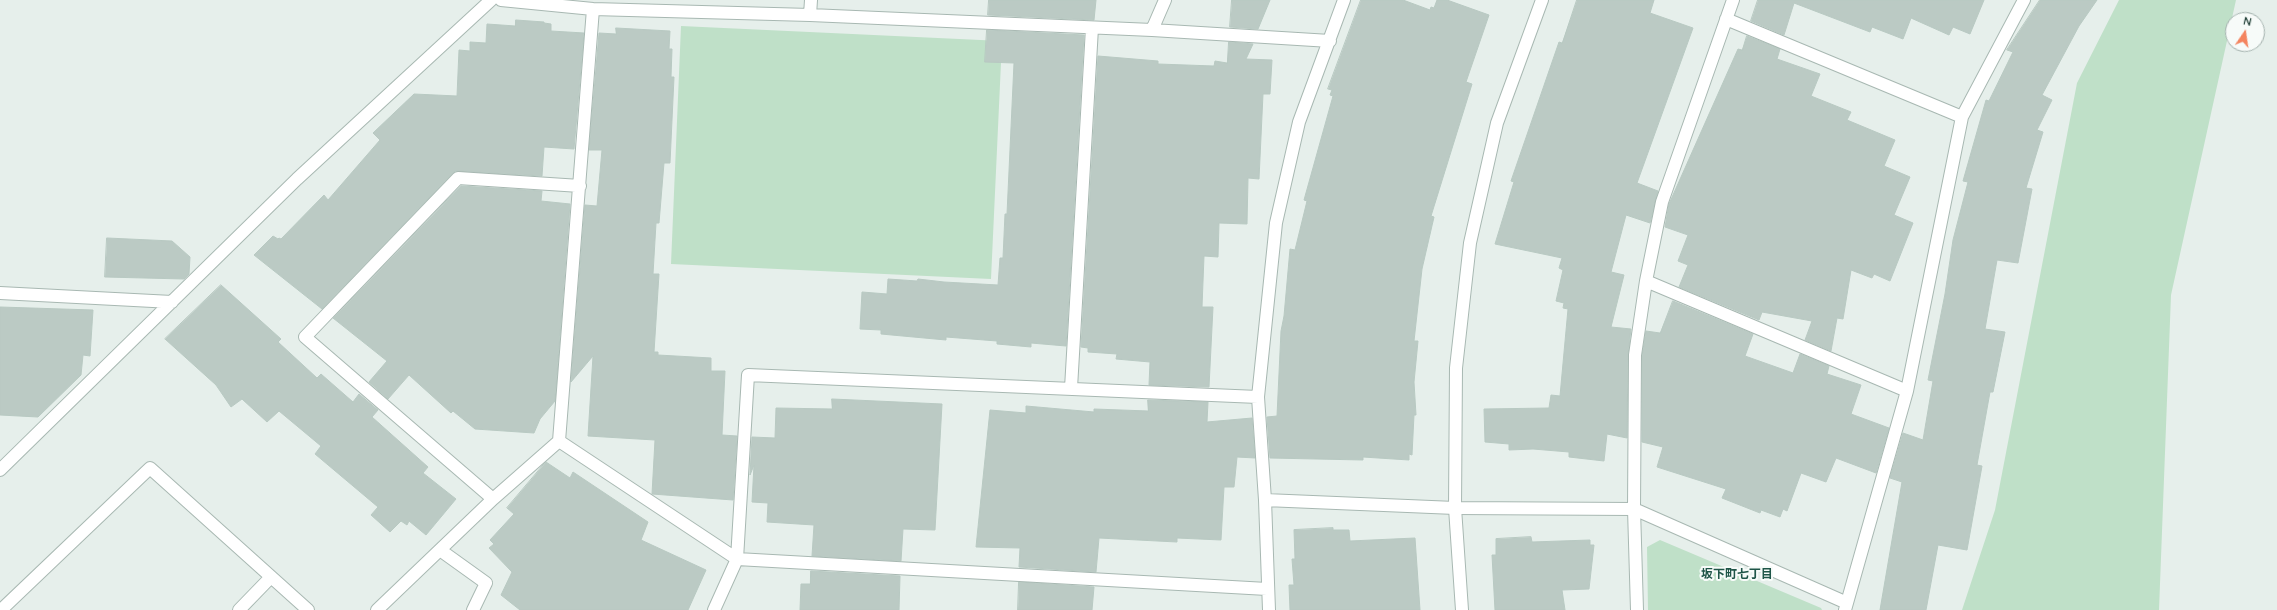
<!DOCTYPE html>
<meta charset="utf-8">
<style>
body{margin:0}
#map{position:relative;width:2277px;height:610px;overflow:hidden;background:#e6efeb;font-family:Quicksand,sans-serif}
canvas{display:block}
.north{position:absolute;left:2225px;top:12px;width:40px;height:40px;box-sizing:border-box;background:#f7fbf9;border:1px solid #a3b1ad;border-radius:50%;rotate:13deg;font-size:11px;font-weight:700;line-height:16px;text-align:center;color:#24423a}
.north::after{content:'';display:block;margin:auto;width:14px;height:18px;background:#f4845f;clip-path:polygon(50% 0,100% 100%,50% 72%,0 100%)}
</style>
<div id="map">
<canvas width="2277" height="610"></canvas>
<div class="north">N</div>
</div>
<script>
const ctx = document.querySelector('canvas').getContext('2d');
ctx.lineJoin = 'round';
function fillPath(path, color) { ctx.fillStyle = color; ctx.fill(path, 'evenodd'); }
function strokePath(path, color, width, dash) { ctx.strokeStyle = color; ctx.lineWidth = width; ctx.lineCap = dash ? 'butt' : 'round'; ctx.setLineDash(dash || []); ctx.stroke(path); }
function write(font, color, halo, rows, align = 'center') {
  ctx.font = font + ' Quicksand,"Noto Sans JP",sans-serif'; ctx.lineWidth = 4; ctx.setLineDash([]); ctx.textBaseline = 'middle'; ctx.strokeStyle = halo; ctx.fillStyle = color; for (const [text, x, y, turn = 0] of rows) {
    ctx.save(); ctx.translate(x, y); ctx.rotate((+turn || 0) * Math.PI / 180); ctx.textAlign = isNaN(turn) ? turn : align; if (halo) ctx.strokeText(text, 0, 0); ctx.fillText(text, 0, 0); ctx.restore();
  }
}
const green = new Path2D(`
 M2119 0H2236L2171 295 2159 610H1962L1995 510 2077 83Z
 M681 26 1002 41 991 279 671 264Z
 M1660 540 1821 608 1822 610H1648L1647 547Z`);
const building = new Path2D(`
 M989 0H1096L1094 20 988 15Z
 M1232 0H1270L1258 29 1230 27Z
 M1361 0H1403L1430 10 1431 7 1434 8 1437 0H1447L1489 15 1466 82 1472 84 1431 216 1434 217 1422 269 1414 341H1418L1414 382 1416 415H1414L1412 455 1409 454V460L1363 457V460L1270 458 1267 417 1277 416 1281 331 1284 316 1290 249 1295 250 1307 201 1304 200 1333 96 1330 95 1332 90 1328 89Z
 M1577 0H1654L1650 13 1693 28 1637 183 1658 191 1650 223 1626 215 1611 272 1624 275 1611 327 1631 329 1628 355 1627 438 1607 434 1604 461 1569 457V452L1533 449 1509 450V444L1485 442 1484 409 1549 408 1551 395 1560 396 1568 309 1563 308 1564 303 1556 301 1563 270 1559 268 1562 258 1495 244 1514 182 1511 181 1559 42 1562 43Z
 M1758 0H1984L1970 34 1953 27 1949 35 1911 18 1903 39 1872 27 1870 32 1794 3 1784 35 1751 21Z
 M2040 0H2097L2079 26 2042 95 2052 100 2037 130 2043 132 2026 188 2032 189 2018 263 1997 260 1985 329 2005 332 1993 392H1990L1977 465 1982 466 1967 550 1938 545 1926 610H1880L1902 482 1890 478 1903 433 1923 440 1933 381 1928 380 1945 294 1953 240 1968 182 1963 181 1986 100 1989 101 2013 52 2007 50Z
 M516 20 544 22V23L551 24V31L584 33 574 149 544 147 542 176 455 171 322 309 254 255 273 236 278 239 279 238 281 239 324 195 328 200 380 140 373 133 414 94 457 96 459 50 470 51V42L486 43 487 24 515 26Z
 M616 28 670 31 669 49H672L671 77H674L670 163H664L659 223H656L653 274H659L654 352H658V355L711 358V371H725L722 435 737 436 733 500 652 494 655 440 588 436 593 356 571 382 585 205 597 206 602 150H589L599 33 616 34Z
 M987 30 1084 35 1066 346 1031 343V347L997 344V341L946 337V340L881 334V330L860 329 862 292 887 294 888 279 917 281 918 279 944 282 998 285 1000 258H1003L1005 214H1007L1014 63 985 62Z
 M1747 36 1780 49 1777 59 1820 74 1811 96 1851 112 1847 120 1895 140 1884 166 1910 177 1894 215 1913 223 1890 281 1874 274 1872 278 1851 270 1843 319 1837 318 1831 351 1805 340 1812 321 1762 312 1759 320 1679 287 1688 265 1678 261 1688 235 1665 227 1669 204 1738 49 1742 50Z
 M1229 42 1253 44 1246 59 1272 60 1270 94H1263L1259 179 1248 178 1247 224 1219 223 1218 257 1204 256 1202 307H1213L1209 387 1149 385 1150 362 1116 359 1117 354 1088 352V348L1081 347 1098 56 1158 61V64L1214 66 1215 61 1227 63Z
 M461 186 542 191 541 201 570 204 555 401 540 419 534 433 475 429 453 411 451 413 409 375 388 399 369 382 387 361 333 318Z
 M107 238 172 241 190 257 189 274 184 279 105 277Z
 M221 285 281 339 278 342 317 378 321 374 353 402 359 394 378 410 372 417 428 467 423 473 456 499 426 535 409 521 407 525 401 521 390 532 371 515 378 507 315 454 321 446 279 411 267 422 242 399 231 407 216 385 165 339Z
 M1673 301 1753 334 1745 356 1793 373 1800 354 1829 366 1827 374 1861 385 1851 414 1889 428 1876 473 1836 458 1826 482 1801 473 1787 511 1783 509 1780 517 1761 510 1760 513 1722 498 1726 489 1657 467 1663 447 1642 442V356L1646 331 1660 333Z
 M0 307 93 310 90 356 83 355 81 375 38 417 0 415Z
 M832 399 942 404 935 530 903 529 901 561 812 556 814 525 767 522 768 503 752 502 754 465 750 475 752 437 775 438 776 408 832 409Z
 M1148 400 1208 402 1207 422 1252 418 1255 458 1237 457 1234 487H1224L1221 540 1177 538V542L1099 538 1096 572 1019 567 1020 548 976 547 990 410 1026 413V406L1094 412V409L1148 411Z
 M546 462 570 478 573 472 648 522 641 540 706 570 688 610H520L501 595 512 572 489 548 494 544 490 540 514 514 507 508Z
 M1333 528V530H1349L1350 541 1415 538 1420 610H1290L1289 585H1294L1292 559H1295L1294 530Z
 M1531 537 1532 542 1590 540V545H1594L1589 589 1562 590 1565 610H1495L1492 555H1496V539Z
 M811 571 900 576 899 610H800L801 584H810Z
 M1019 582 1094 587 1092 610H1018Z`);
const minor = new Path2D(`
 M501 0 593 9 810 15 1152 30 1330 41
 M593 9 559 441 737 559 1267 589
 M810 15 811 0
 M1726 19 1962 117
 M1152 30 1165 0
 M1646 281 1907 391
 M0 293 172 302
 M1071 388 1092 28
 M0 470 297 179 491 0
 M493 499 305 337 458 178 580 186
 M1265 500 1455 508 1634 509 1847 603
 M440 550 486 583 473 610
 M1 610 150 468 308 610
 M239 610 271 577
 M377 610 493 499 559 441
 M714 610 737 559 748 375 1258 397
 M1269 610 1265 500 1258 397 1276 223 1299 122 1344 0
 M1637 610 1634 509 1635 355 1646 281 1662 202 1733 0
 M1845 610 1907 391 1962 117 2024 0`);
const tertiary = new Path2D(`
 M1462 610 1455 508 1456 368 1470 243 1497 123 1542 0`);
const neighbourhoodNames = [
 ["坂下町七丁目",1737,574]
];
fillPath(green, '#bfe0c8');
fillPath(building, '#bbcac4');
strokePath(building, '#b8c9c2', 1);
strokePath(minor, '#a8b8b2', 14);
strokePath(tertiary, '#a8b8b2', 14);
strokePath(minor, '#fff', 12);
strokePath(tertiary, '#fff', 12);
write('bold 12px', '#1f5548', '#f7fbf9', neighbourhoodNames);
</script>
